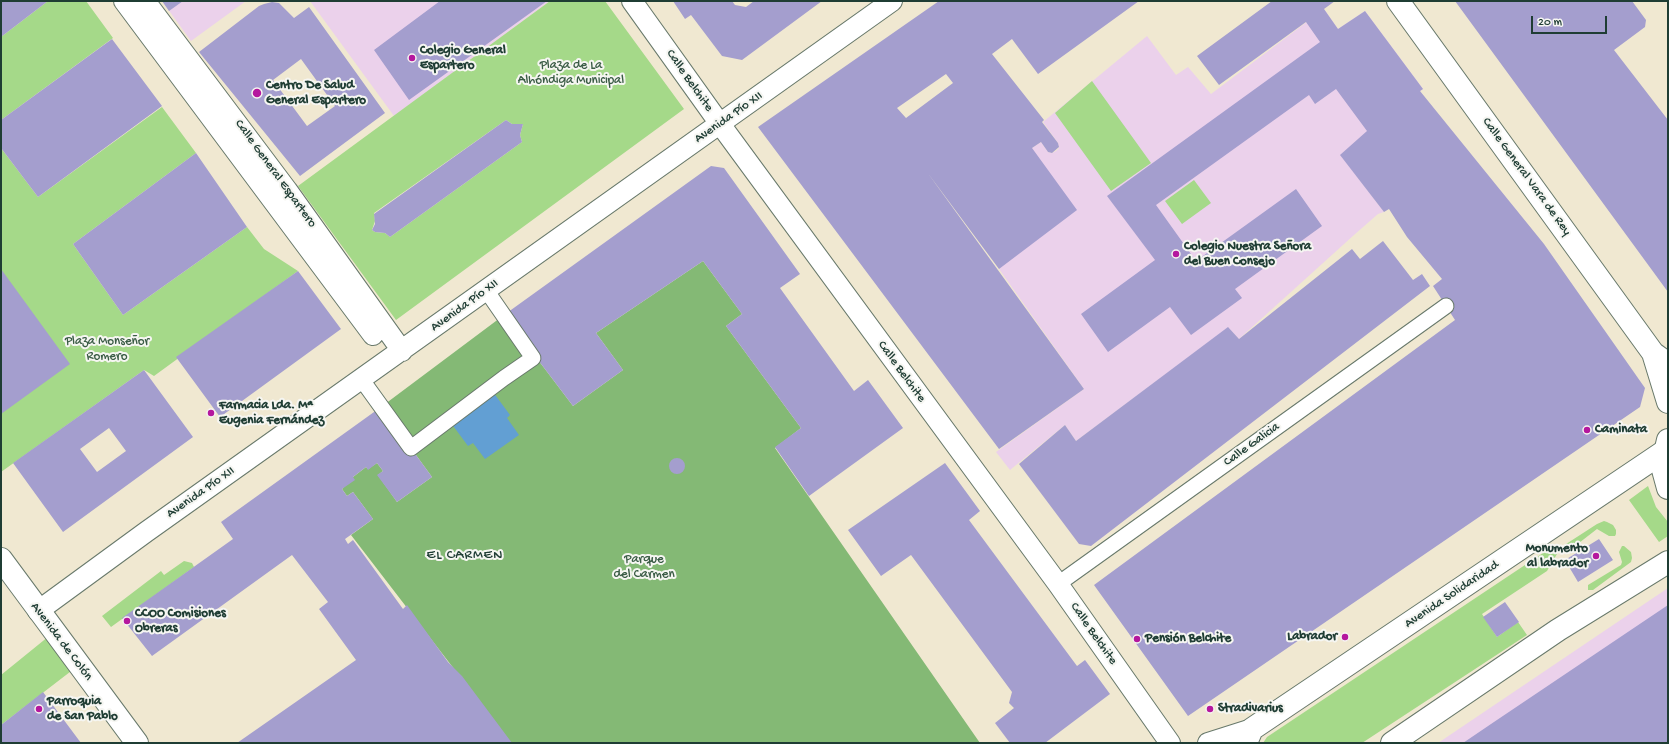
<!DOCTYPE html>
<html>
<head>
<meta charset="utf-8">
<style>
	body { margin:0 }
	#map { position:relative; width:1669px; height:744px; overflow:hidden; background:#f0e8d1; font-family:"Gochi Hand",sans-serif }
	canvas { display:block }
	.frame { position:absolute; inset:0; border:2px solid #1f3d34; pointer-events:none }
	.scale { position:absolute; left:1531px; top:16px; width:76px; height:18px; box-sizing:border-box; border:2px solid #1f3d34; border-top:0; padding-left:5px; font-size:12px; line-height:14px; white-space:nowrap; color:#1f3d34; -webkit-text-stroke:3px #f6f6f2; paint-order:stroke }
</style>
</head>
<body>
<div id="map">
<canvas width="1669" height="744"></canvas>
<div class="frame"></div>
<div class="scale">20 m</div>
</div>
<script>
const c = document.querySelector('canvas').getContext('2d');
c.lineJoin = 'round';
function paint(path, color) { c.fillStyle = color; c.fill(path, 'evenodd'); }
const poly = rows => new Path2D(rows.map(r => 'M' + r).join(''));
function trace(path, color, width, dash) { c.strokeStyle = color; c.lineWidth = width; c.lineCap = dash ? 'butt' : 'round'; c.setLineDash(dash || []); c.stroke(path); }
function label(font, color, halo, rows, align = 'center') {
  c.font = font + ' "Gochi Hand",sans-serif'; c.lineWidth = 4; c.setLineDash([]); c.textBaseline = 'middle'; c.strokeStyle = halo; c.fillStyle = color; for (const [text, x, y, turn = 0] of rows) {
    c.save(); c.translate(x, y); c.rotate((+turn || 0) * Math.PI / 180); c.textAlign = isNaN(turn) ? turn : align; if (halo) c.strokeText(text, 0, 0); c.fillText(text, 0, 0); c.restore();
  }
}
const built = poly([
	[162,1,246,1,191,41],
	[310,1,550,1,394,116],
	[1324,9,1338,29,1365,11,1423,89,1341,155,1384,212,1378,214,1354,235,1239,339,1228,328,1076,441,1065,425,1010,470,996,452,1084,389,999,269,1032,148,1041,142,1048,152,1052,153,1056,151,1059,148,1058,143,1043,122,1147,36,1176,75,1188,67,1211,94],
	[1668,588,1668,743,1438,743]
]);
const green = poly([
	[48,1,86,1,113,38,1,120,1,37],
	[550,1,605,1,684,109,396,320,298,186],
	[506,120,512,124,523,124,520,135,522,142,390,237,385,233,375,232,372,230,375,221,374,213],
	[1092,81,1151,163,1111,191,1055,113],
	[162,107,196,153,73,244,123,315,247,227,264,249,298,271,154,376,144,370,1,472,1,148,38,197],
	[1194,180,1211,203,1182,224,1165,201],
	[1648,486,1656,507,1668,522,1668,536,1659,542,1629,500],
	[1604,521,1607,522,1613,525,1616,530,1616,534,1615,536,1609,536,1597,529,1566,553,1562,552,1561,551,1563,546,1597,524],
	[1622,546,1624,546,1631,552,1632,558,1631,562,1593,590,1588,590,1588,585,1621,565,1622,562,1619,552],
	[1552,547,1557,554,1547,571,1482,614,1497,637,1518,622,1527,635,1362,743,1263,743,1267,737],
	[184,561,192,563,194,567,111,627,102,616,161,571,164,575],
	[54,632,79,665,1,725,1,675]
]);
const forest = poly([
	[703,261,742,314,726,326,801,428,775,448,980,743,511,743,351,535,373,519,353,492,347,496,342,489,353,477,366,467,368,469,377,463,383,471,378,475,397,502,432,477,381,407,504,315,573,406,623,370,596,333]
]);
const water = poly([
	[493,392,510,415,507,418,519,435,485,459,473,443,468,446,451,423]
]);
const building = poly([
	[1,1,48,1,1,37],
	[162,1,183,1,169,11],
	[440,1,547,1,409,100,374,50],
	[673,1,732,1,735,5,746,7,754,1,822,1,742,60,722,56,691,15,685,19],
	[939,1,1139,1,1038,74,1012,39,992,54,1044,120,1042,122,1058,143,1059,147,1052,153,1048,152,1041,142,1032,148,1077,210,999,269,927,172,1084,389,999,449,758,127],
	[946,74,953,83,906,118,897,108],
	[1272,1,1335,1,1324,9,1338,29,1365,11,1423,89,1420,91,1544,244,1645,388,1640,407,1188,716,1094,585,1455,320,1433,286,1442,279,1407,237,1389,209,1384,212,1340,155,1367,131,1336,89,1315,104,1309,95,1156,205,1196,261,1296,189,1322,226,1235,289,1242,298,1191,335,1170,307,1108,352,1081,314,1155,260,1107,196,1320,42,1306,22,1219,85,1197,56],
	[1455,1,1632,1,1646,20,1645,27,1614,50,1668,120,1668,292],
	[272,2,279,3,294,18,309,7,385,113,300,176,199,52,259,6,264,4],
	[301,59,335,106,307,126,273,80],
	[112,39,162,106,38,197,1,148,1,120],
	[506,120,512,124,523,124,520,135,522,142,390,237,385,233,375,232,372,230,375,224,374,214],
	[196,153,247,227,123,315,73,244],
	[711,166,724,168,800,274,780,288,854,391,868,380,903,428,809,496,775,447,801,428,726,326,742,314,703,261,596,333,623,370,573,406,504,315],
	[1383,241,1413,280,1422,274,1430,286,1091,546,1079,544,1019,464,1065,425,1076,441,1228,327,1239,339,1352,249,1360,259],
	[1,269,70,364,1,414],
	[298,271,341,329,220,417,176,357],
	[144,370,193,437,63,532,13,463],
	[109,428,126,451,97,472,80,449],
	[381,407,432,477,397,502,377,475,383,471,377,463,368,470,366,467,353,477,355,480,342,489,347,496,353,492,373,519,345,539,348,544,353,540,403,609,407,605,448,662,462,676,512,743,237,743,356,660,319,609,328,602,292,555,152,656,122,618,233,539,221,522],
	'669 466a8 8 0 1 1 16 0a8 8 0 1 1-16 0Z',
	[945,463,980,511,969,520,1077,666,1085,660,1110,694,1045,743,1010,743,995,723,1014,708,1009,703,1012,692,911,555,881,576,848,530],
	[1599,539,1613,560,1578,582,1565,560],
	[1505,602,1519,622,1497,637,1483,617],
	[1668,605,1668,743,1463,743,1491,724],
	[43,692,81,743,1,743,1,725]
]);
const pedestrian = poly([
	[486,290,533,358,504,378,411,448,362,380,486,290],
	[1058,584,1446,306]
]);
const minor = poly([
	[124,1,373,335],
	[145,1,287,190,402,351],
	[632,1,720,124,1058,584,1170,743],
	[38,611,146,532,892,1],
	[1208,743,1252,729]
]);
const secondary = poly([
	[1398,1,1653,353,1668,364],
	[1653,353,1668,402],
	[1,559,137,743],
	[1246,743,1252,729,1665,451],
	[1392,743,1558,630,1668,562]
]);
const primary = poly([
	[1668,440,1662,466,1668,488]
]);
const markers = [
	[412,58,4,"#b5179e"],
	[257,93,5,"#b5179e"],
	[1176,254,4,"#b5179e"],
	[211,413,4,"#b5179e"],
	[1587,430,4,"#b5179e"],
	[1596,556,4,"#b5179e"],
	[127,621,4,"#b5179e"],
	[1345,637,4,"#b5179e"],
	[1137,639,4,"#b5179e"],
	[39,709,4,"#b5179e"],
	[1210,709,4,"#b5179e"]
];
const poiNames = [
	["Colegio General",420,51],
	["Espartero",420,66],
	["Centro De Salud",266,86],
	["General Espartero",266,101],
	["Colegio Nuestra Señora",1184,247],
	["del Buen Consejo",1184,262],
	["Farmacia Lda. Mª",219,406],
	["Eugenia Fernández",219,421],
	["Caminata",1595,430],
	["Monumento",1588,549,"right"],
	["al labrador",1588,564,"right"],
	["CCOO Comisiones",135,614],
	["Obreras",135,629],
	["Labrador",1337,637,"right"],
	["Pensión Belchite",1145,639],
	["Parroquia",47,702],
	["de San Pablo",47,717],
	["Stradivarius",1218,709]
];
const parkNames = [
	["Plaza de La",571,66],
	["Alhóndiga Municipal",571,81],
	["Plaza Monseñor",107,342],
	["Romero",107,357],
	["Parque",644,560],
	["del Carmen",644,575]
];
const streetNames = [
	["Calle Belchite",689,81,55],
	["Avenida Pío XII",729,118,-35],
	["Calle General Espartero",275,174,54],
	["Calle General Vara de Rey",1526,177,54],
	["Avenida Pío XII",465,306,-36],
	["Calle Belchite",901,372,54],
	["Calle Galicia",1252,445,-36],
	["Avenida Pío XII",201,493,-35],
	["Avenida Solidaridad",1452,595,-34],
	["Calle Belchite",1093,634,55],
	["Avenida de Colón",61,642,53]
];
const neighbourhoodNames = [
	["EL CARMEN",465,556]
];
paint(built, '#ebd1eb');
paint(green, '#a5d989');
paint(forest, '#84b975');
paint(water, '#629fd3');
paint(building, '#a49ece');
trace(pedestrian, '#68796b', 17);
trace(minor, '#68796b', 22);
trace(secondary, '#68796b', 24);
trace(primary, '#68796b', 24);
trace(pedestrian, '#fff', 15);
trace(minor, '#fff', 20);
trace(secondary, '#fff', 22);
trace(primary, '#fff', 22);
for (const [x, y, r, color] of markers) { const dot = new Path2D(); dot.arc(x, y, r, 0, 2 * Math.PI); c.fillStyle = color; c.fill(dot); trace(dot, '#f6f6f2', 1.5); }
label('bold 13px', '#1f3d34', '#f6f6f2', poiNames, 'left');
label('13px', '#3a5c45', '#f6f6f2', parkNames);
label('13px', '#1f3d34', '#f6f6f2', streetNames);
c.letterSpacing = '1px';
label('14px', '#1f3d34', '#f6f6f2', neighbourhoodNames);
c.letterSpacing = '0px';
</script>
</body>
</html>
